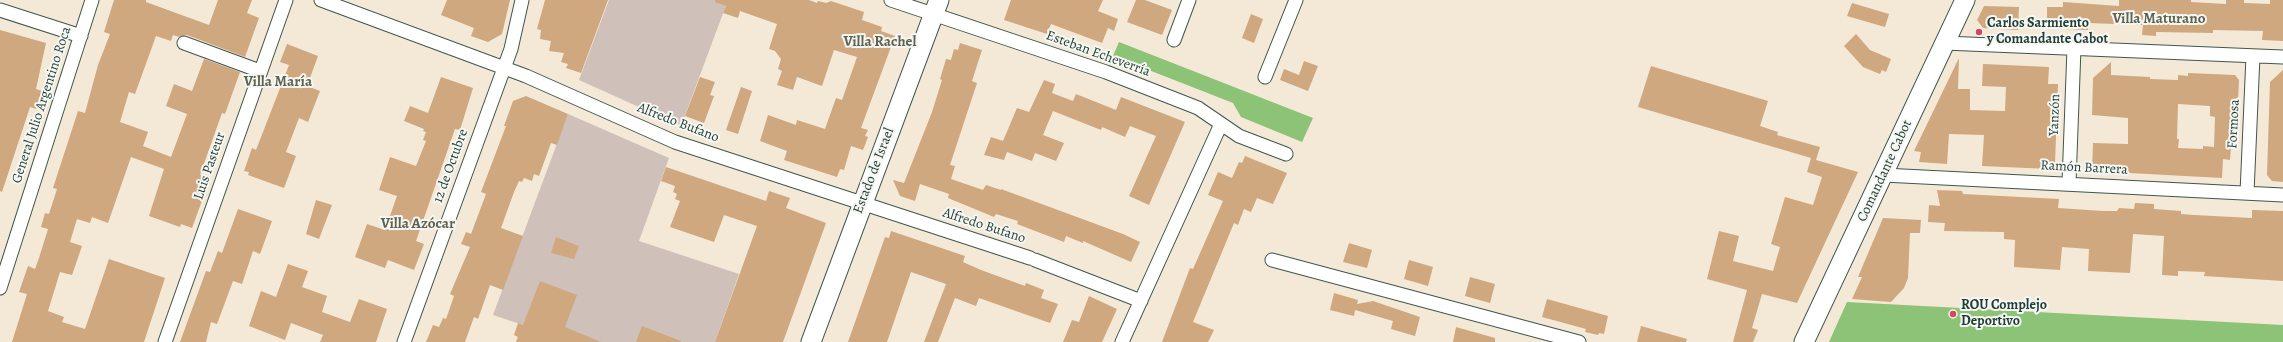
<!DOCTYPE html>
<html>
<head>
<meta charset="utf-8">
<style>
	body { margin:0 }
	canvas { display:block; background:#f4e8d6 }
</style>
</head>
<body>
<canvas width="2283" height="342"></canvas>
<script>
const c = document.querySelector('canvas').getContext('2d');
c.lineJoin = 'round';
function paint(path, color) { c.fillStyle = color; c.fill(path, 'evenodd'); }
const poly = rows => new Path2D(rows.map(r => 'M' + r).join(''));
function trace(path, color, width, dash) { c.strokeStyle = color; c.lineWidth = width; c.lineCap = dash ? 'butt' : 'round'; c.setLineDash(dash || []); c.stroke(path); }
function label(font, color, halo, rows, align = 'center') {
  c.font = font + ' Alegreya,serif'; c.lineWidth = 4; c.setLineDash([]); c.textBaseline = 'middle'; c.strokeStyle = halo; c.fillStyle = color; for (const [text, x, y, turn = 0] of rows) {
    c.save(); c.translate(x, y); c.rotate((+turn || 0) * Math.PI / 180); c.textAlign = isNaN(turn) ? turn : align; if (halo) c.strokeText(text, 0, 0); c.fillText(text, 0, 0); c.restore();
  }
}
const industrial = poly([
	[609,0,728,0,681,126,579,80],
	[568,114,669,158,639,241,739,274,715,342,516,342,523,325,493,315]
]);
const green = poly([
	[1119,42,1211,78,1313,118,1302,142,1241,117,1233,103,1113,56],
	[1847,302,2283,325,2283,342,1829,342]
]);
const building = poly([
	[114,0,146,0,146,2,209,25,218,0,252,0,247,13,259,18,245,57,187,35,179,37,173,35,171,41,156,36,135,94,129,92,120,122,148,132,143,146,171,157,187,114,166,106,174,84,192,91,204,59,240,72,225,114,222,113,200,175,210,179,192,228,181,224,180,227,149,216,164,169,131,157,108,223,92,217,90,223,77,219,70,242,82,246,72,275,60,272,48,311,64,317,62,322,85,329,109,259,165,278,144,342,12,342,27,294,19,292,28,266,35,269,39,258,48,229,41,227,45,213,49,214,57,189,53,188,78,111,85,113,98,65,110,34,104,32],
	[447,0,510,0,502,34,488,42,471,36,474,28,441,15],
	[545,0,608,0,581,73,566,68,568,64,561,62,564,53,549,51,551,41,540,39,541,30,537,29],
	[715,0,809,0,817,3,818,1,826,3,831,1,864,12,862,20,882,27,881,31,895,36,861,128,868,130,865,136,868,137,863,150,851,146,844,170,840,169,837,177,784,160,787,151,760,141,768,115,796,125,797,120,825,129,836,98,842,100,857,57,834,50,822,86,797,77,793,90,777,85,782,71,778,69,781,59,775,51,769,49,777,24,740,11,738,18,723,13,726,6,715,2],
	[1011,0,1103,0,1098,11,1118,19,1114,31,1108,28,1102,43,1051,24,1047,34,1004,20],
	[1136,0,1145,0,1172,10,1162,35,1127,22],
	[2119,0,2191,0,2191,2,2226,4,2226,0,2244,0,2244,3,2270,4,2270,0,2283,0,2283,41,2262,40,2263,31,2213,30,2213,33,2156,32,2156,36,2142,35,2143,25,2088,23,2088,30,2066,29,2066,27,2049,26,2049,24,2047,24,2047,7,2063,7,2063,2,2119,6],
	[1852,3,1889,14,1885,27,1847,16],
	[1984,6,2019,7,2018,30,1983,28,1977,20],
	[1251,14,1263,19,1254,43,1242,38],
	[0,30,46,43,36,89,42,91,36,109,30,107,2,192,0,191],
	[1856,34,1870,50,1891,59,1886,72,1882,70,1880,74,1863,67,1844,46],
	[960,43,982,50,972,81,977,83,950,165,955,166,951,179,983,190,986,185,1001,190,1001,189,1123,234,1140,242,1131,262,1083,241,1083,243,1066,236,1064,242,1017,224,1018,221,996,214,994,217,948,198,949,194,920,184,915,201,900,196,893,180,904,183,932,112,942,80,940,79,946,59,951,60,954,49,958,50],
	[287,44,318,56,307,86,320,91,308,122,299,118,286,152,296,156,284,188,248,175,249,172,244,171,252,148,256,150,289,65,280,62],
	[1959,58,1958,89,1970,89,1970,110,2005,111,2006,87,1982,86,1983,64,2049,67,2048,84,2058,84,2055,163,2049,169,1982,166,1984,135,1949,134,1947,164,1919,162,1921,152,1914,151],
	[1304,61,1318,66,1308,91,1280,80,1284,69,1299,75],
	[2111,62,2111,75,2150,77,2150,79,2178,80,2178,75,2188,76,2188,73,2235,75,2239,80,2236,146,2231,146,2230,160,2223,159,2222,178,2092,171,2093,143,2128,144,2128,118,2092,115,2093,78],
	[2178,104,2210,106,2210,116,2215,117,2214,147,2203,146,2203,149,2178,148,2179,139,2177,139],
	[1651,66,1768,101,1760,126,1778,132,1777,135,1820,147,1816,160,1858,172,1797,303,1762,294,1752,328,1758,330,1753,342,1733,342,1747,290,1707,279,1719,231,1739,236,1733,261,1773,271,1780,247,1771,244,1785,197,1813,205,1822,177,1807,172,1811,158,1638,107],
	[2283,70,2283,182,2272,181,2267,175,2270,82],
	[441,77,473,88,460,130,455,129,416,241,424,244,414,270,388,260,385,268,355,257,367,224,385,230,397,196,379,190,390,157,416,166,426,141,423,140,426,132,423,131,424,129,404,121,410,106,428,113],
	[700,77,715,82,710,95,714,96,704,123,685,116],
	[1044,80,1055,84,1052,93,1073,101,1076,94,1116,110,1121,97,1185,122,1149,205,1129,196,1156,136,1130,126,1125,137,1102,127,1101,130,1053,111,1043,135,1064,143,1056,161,1035,153,1032,161,1007,152,1004,160,984,155,991,137,1003,141,1017,108,1029,112],
	[741,87,752,91,738,134,726,130],
	[526,96,568,114,557,145,551,143,539,176,534,174,532,181,524,178,522,182,519,181,514,192,501,228,523,236,503,290,490,285,478,319,474,317,465,342,426,342,433,325,439,327,443,318,446,319,454,296,450,294,470,247,461,244,466,232,471,234,486,194,481,192,506,126,504,126,513,101],
	[1245,156,1287,173,1273,204,1257,198,1251,212,1244,209,1238,225,1234,223,1193,322,1214,330,1208,342,1162,342,1190,268,1193,269,1223,201,1208,195,1218,172,1232,178,1239,162,1242,163],
	[666,167,766,201,769,191,790,198,786,208,826,223,783,342,715,342,757,226,724,215,714,242,670,227,680,201,675,199,677,194,673,192,675,186,661,181],
	[1937,190,1962,191,1963,194,2059,199,2058,208,2103,211,2117,211,2119,208,2134,209,2135,203,2154,204,2154,209,2181,211,2181,214,2194,215,2252,218,2252,210,2283,211,2283,281,2204,276,2205,272,2178,271,2178,276,2162,275,2164,236,2133,234,2130,273,2088,271,2089,249,2062,247,2060,270,2014,267,2015,240,2004,239,2004,232,1944,231,1945,223,1928,222,1929,205,1940,206],
	[316,200,332,205,319,239,306,234],
	[238,209,272,221,260,254,253,251,242,284,233,281,217,324,211,322,206,342,180,342,206,271,210,272,218,251,222,253],
	[1883,218,1921,220,1920,233,1910,233,1908,278,1904,288,1891,302,1852,299,1862,277,1858,277],
	[891,231,965,256,963,262,981,270,1025,286,1026,283,1044,290,1041,298,1058,304,1050,323,979,298,976,306,955,298,938,342,924,342,946,284,911,272,887,342,848,342,885,237,889,238],
	[556,237,579,246,574,259,551,253],
	[1349,243,1372,250,1367,268,1343,262],
	[1409,260,1433,267,1428,286,1404,279],
	[288,264,308,271,302,287,327,296,322,312,350,322,359,299,387,309,376,342,320,342,323,335,291,323,285,340,249,326,261,291,276,297],
	[1470,277,1495,284,1490,303,1465,296],
	[540,281,577,295,565,327,601,342,516,342,518,337,514,335,518,323,523,325],
	[1334,293,1358,300,1357,304,1373,301,1420,317,1415,336,1391,329,1393,321,1355,310,1354,316,1330,310],
	[1089,296,1117,309,1102,342,1063,342,1072,320,1079,322],
	[1547,299,1608,316,1604,334,1599,333,1598,335,1585,332,1586,329,1542,317],
	[642,326,681,341,681,342,636,342],
	[1641,326,1687,339,1686,342,1637,342],
	[1456,327,1495,338,1495,342,1453,342]
]);
const street = poly([
	[321,0,526,76,675,142,1030,258],
	[891,0,1106,72,1198,108,1239,136,1286,154],
	[0,10,81,36],
	[1174,40,1189,0],
	[184,43,260,71],
	[1944,43,2283,57],
	[1265,77,1296,0],
	[1883,175,2283,195],
	[2069,183,2074,48],
	[2247,193,2253,56],
	[1035,260,1141,301],
	[1272,260,1579,342],
	[0,288,92,0],
	[165,342,286,0],
	[404,342,511,49,522,0],
	[1122,342,1221,124]
]);
const secondary = poly([
	[811,342,939,0],
	[1804,342,1965,0]
]);
const markers = [
	[1979,32,4,"#d1495b"],
	[1953,314,4,"#d1495b"]
];
const poiNames = [
	["Carlos Sarmiento",1987,24],
	["y Comandante Cabot",1987,40],
	["ROU Complejo",1961,306],
	["Deportivo",1961,322]
];
const streetNames = [
	["Esteban Echeverría",1098,54,20],
	["General Julio Argentino Roca",42,105,-72],
	["Yanzón",2055,115,-88],
	["Alfredo Bufano",678,123,21],
	["Formosa",2234,124,-87],
	["Luis Pasteur",210,166,-71],
	["12 de Octubre",451,166,-70],
	["Ramón Barrera",2084,168,3],
	["Estado de Israel",874,171,-69],
	["Comandante Cabot",1885,171,-65],
	["Alfredo Bufano",984,226,18]
];
const neighbourhoodNames = [
	["Villa Maturano",2159,19],
	["Villa Rachel",880,42],
	["Villa María",278,82],
	["Villa Azócar",418,224]
];
paint(industrial, '#cfc0ba');
paint(green, '#8cc377');
paint(building, '#cfa87f');
trace(street, '#3f574c', 15);
trace(secondary, '#3f574c', 21);
trace(street, '#fff', 13);
trace(secondary, '#fff', 19);
for (const [x, y, r, color] of markers) { const dot = new Path2D(); dot.arc(x, y, r, 0, 2 * Math.PI); c.fillStyle = color; c.fill(dot); trace(dot, '#f6f6f2', 1.5); }
label('bold 14px', '#1f3d34', '#f6f6f2', poiNames, 'left');
label('14px', '#1f3d34', '#f6f6f2', streetNames);
label('bold 15px', '#5d624e', '#f6f6f2', neighbourhoodNames);
</script>
</body>
</html>
